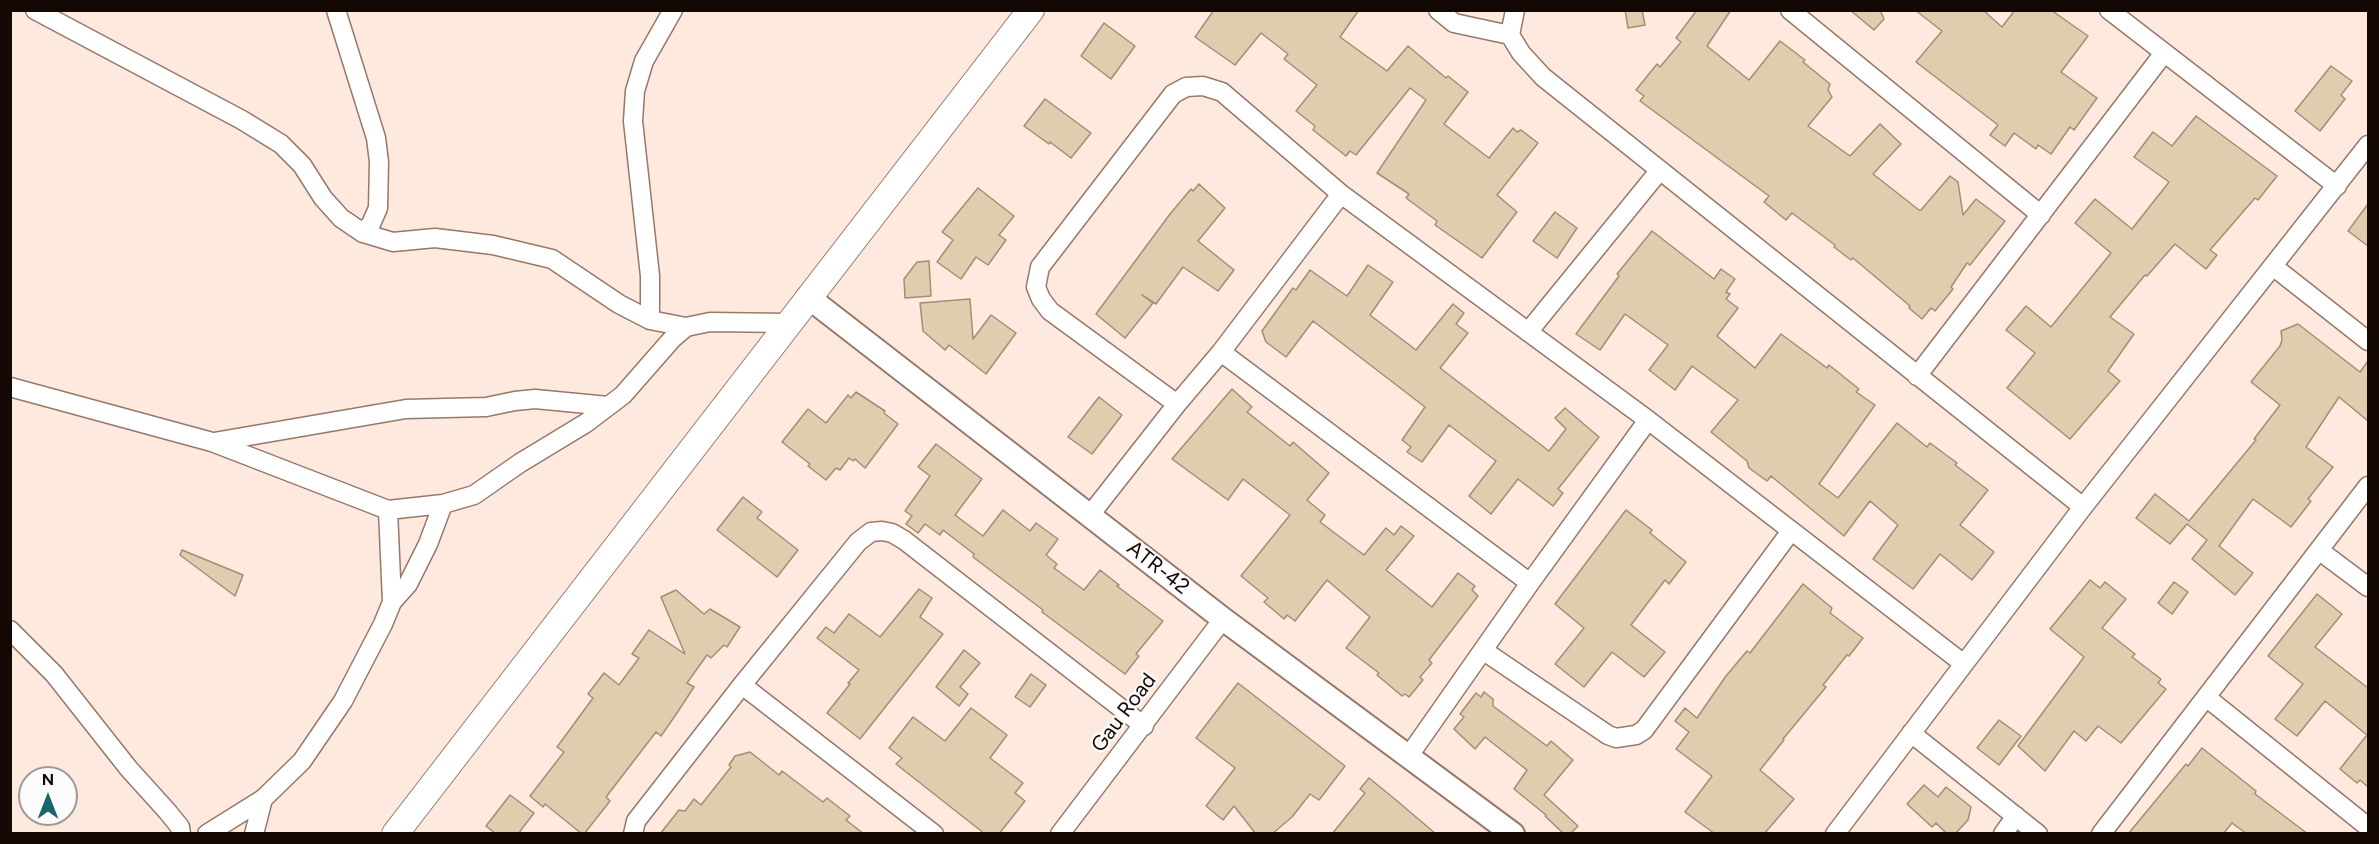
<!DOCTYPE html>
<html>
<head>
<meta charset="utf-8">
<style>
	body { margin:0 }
	#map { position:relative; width:2379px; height:844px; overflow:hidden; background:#fee9de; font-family:Figtree,sans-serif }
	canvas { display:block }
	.frame { position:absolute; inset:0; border:12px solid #130804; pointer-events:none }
	.north { position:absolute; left:18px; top:766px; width:60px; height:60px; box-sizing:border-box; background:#fbfbfb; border:2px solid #9e9a98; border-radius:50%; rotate:0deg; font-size:16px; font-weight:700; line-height:24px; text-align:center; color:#130804 }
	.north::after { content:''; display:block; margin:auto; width:21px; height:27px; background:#19646f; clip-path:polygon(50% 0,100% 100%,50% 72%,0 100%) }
</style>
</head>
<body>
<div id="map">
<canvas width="2379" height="844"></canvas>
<div class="frame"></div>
<div class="north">N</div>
</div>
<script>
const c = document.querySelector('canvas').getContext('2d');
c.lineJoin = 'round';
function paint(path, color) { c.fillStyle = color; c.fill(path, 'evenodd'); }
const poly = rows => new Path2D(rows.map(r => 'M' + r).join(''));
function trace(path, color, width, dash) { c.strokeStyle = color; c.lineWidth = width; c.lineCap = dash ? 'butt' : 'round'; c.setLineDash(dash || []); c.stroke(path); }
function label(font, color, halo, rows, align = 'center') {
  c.font = font + ' Figtree,sans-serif'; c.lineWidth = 4.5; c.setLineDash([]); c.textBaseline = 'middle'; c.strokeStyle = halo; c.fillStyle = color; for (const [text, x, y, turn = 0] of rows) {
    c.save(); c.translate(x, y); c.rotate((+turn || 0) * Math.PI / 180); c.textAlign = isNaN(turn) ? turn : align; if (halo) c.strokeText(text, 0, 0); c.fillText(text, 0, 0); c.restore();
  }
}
const building = poly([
	[1214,10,1359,10,1340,37,1387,71,1408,46,1446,78,1448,76,1468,92,1444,124,1489,158,1513,128,1517,132,1521,130,1538,143,1497,195,1517,212,1482,258,1435,225,1437,221,1406,198,1409,194,1377,173,1426,100,1410,88,1356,155,1350,151,1346,156,1313,130,1315,126,1296,111,1317,85,1284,59,1288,54,1261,33,1235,65,1195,37,1214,10],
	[1625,10,1642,10,1645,25,1628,28,1625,10],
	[1697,10,1731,10,1707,46,1749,80,1780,41,1805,60,1803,62,1830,84,1828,90,1832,97,1808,126,1850,156,1880,124,1901,144,1873,174,1919,210,1921,210,1950,176,1958,182,1963,215,1976,199,2005,221,1970,265,1967,263,1951,287,1953,289,1935,311,1931,308,1922,319,1909,308,1910,306,1853,258,1851,260,1834,247,1835,245,1792,213,1786,220,1764,202,1769,196,1640,101,1644,96,1636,90,1657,64,1660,67,1681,42,1676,38,1697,10],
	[1850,10,1880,10,1884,19,1874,30,1850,10],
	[1915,10,1983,10,2002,27,2015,10,2051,10,2088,36,2061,72,2097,98,2074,130,2070,127,2051,154,2038,145,2036,149,2014,133,2005,146,1990,135,1998,125,1916,62,1942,31,1915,10],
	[1104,23,1135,46,1111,79,1081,56,1104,23],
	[2331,66,2352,81,2341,95,2345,99,2320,131,2295,111,2331,66],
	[1045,99,1091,133,1071,158,1050,142,1049,144,1024,126,1045,99],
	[2196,116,2277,176,2258,200,2255,198,2210,250,2217,255,2206,269,2175,244,2147,276,2145,275,2110,317,2134,334,2108,371,2120,381,2070,439,2007,388,2035,353,2006,330,2026,306,2051,327,2111,253,2075,223,2095,199,2132,229,2169,182,2134,157,2153,132,2172,146,2196,116],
	[1199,184,1225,208,1198,241,1234,270,1218,291,1183,267,1156,304,1142,295,1153,303,1125,338,1096,314,1170,214,1191,189,1193,191,1199,184],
	[978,188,1014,216,999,235,1006,240,988,265,976,257,961,279,937,262,953,240,942,232,978,188],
	[2368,204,2368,246,2348,231,2368,204],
	[1555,212,1577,228,1557,258,1533,241,1555,212],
	[1652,231,1714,279,1721,269,1735,279,1726,292,1730,294,1726,299,1738,308,1717,336,1755,368,1781,334,1827,368,1829,365,1859,389,1856,392,1875,405,1819,484,1838,498,1897,423,1927,447,1930,443,1957,463,1955,465,1988,490,1960,525,1994,552,1972,580,1940,554,1913,589,1873,559,1898,525,1870,501,1844,536,1771,476,1767,481,1749,468,1747,461,1711,432,1738,400,1692,366,1675,390,1649,370,1668,345,1625,314,1600,350,1576,334,1619,276,1617,274,1652,231],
	[929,261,931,296,905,298,904,279,917,262,929,261],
	[1368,265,1393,282,1370,315,1416,350,1453,304,1464,313,1456,324,1468,333,1440,368,1549,451,1566,429,1555,418,1565,408,1599,437,1558,489,1563,493,1553,506,1518,479,1491,514,1469,496,1496,461,1449,425,1422,462,1407,452,1411,447,1402,440,1425,407,1313,321,1286,357,1266,342,1262,331,1293,288,1296,290,1310,270,1347,296,1368,265],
	[970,299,973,339,991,315,1016,333,986,374,949,345,945,350,923,331,920,303,970,299],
	[2298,324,2360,372,2368,361,2368,421,2339,397,2306,447,2333,467,2308,499,2311,501,2291,527,2253,499,2219,546,2253,573,2235,595,2192,559,2207,540,2187,524,2170,544,2136,518,2155,494,2189,521,2256,440,2254,439,2280,405,2251,382,2280,346,2282,340,2281,331,2298,324],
	[1232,389,1252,407,1247,412,1290,446,1293,442,1329,473,1307,500,1325,515,1320,522,1364,555,1386,528,1394,535,1401,526,1414,536,1386,570,1432,607,1458,573,1475,586,1472,590,1478,596,1429,660,1432,663,1420,677,1423,680,1409,697,1405,694,1402,696,1377,675,1379,673,1346,648,1370,617,1327,580,1295,621,1287,615,1284,619,1264,602,1268,598,1241,576,1290,515,1243,479,1228,500,1172,459,1232,389],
	[856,392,885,411,884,413,898,424,865,468,855,459,853,461,849,458,840,470,836,468,826,480,808,466,810,464,782,442,808,409,826,423,848,395,851,398,856,392],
	[1099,397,1122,415,1092,454,1068,437,1099,397],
	[936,444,982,479,955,515,983,536,1003,510,1030,531,1036,523,1058,539,1046,555,1057,564,1054,568,1084,590,1100,570,1119,585,1117,586,1163,621,1136,654,1139,656,1125,674,1042,612,1043,610,973,557,974,554,943,530,940,535,925,524,918,533,906,524,912,516,905,511,930,476,918,467,936,444],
	[743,497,762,512,757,518,798,550,777,577,717,530,743,497],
	[1626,510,1652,530,1650,533,1686,562,1669,584,1665,580,1631,625,1665,652,1644,677,1612,652,1584,687,1555,664,1584,628,1555,604,1626,510],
	[182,550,243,575,235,596,180,555,182,550],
	[2090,580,2100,588,2105,582,2126,599,2102,628,2135,654,2132,657,2161,679,2158,683,2166,689,2121,743,2098,726,2086,741,2074,731,2045,771,2018,746,2084,657,2050,629,2090,580],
	[2174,582,2188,592,2172,614,2158,603,2174,582],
	[1803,584,1832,608,1830,613,1863,638,1849,656,1847,655,1823,685,1826,687,1783,739,1784,740,1760,770,1794,799,1764,834,1715,834,1685,812,1712,776,1676,749,1689,732,1675,721,1685,708,1697,718,1726,676,1747,651,1750,653,1803,584],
	[919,589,932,598,920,617,943,634,860,739,827,713,850,684,848,683,859,670,817,638,826,627,834,633,849,614,880,637,919,589],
	[676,590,704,614,710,609,740,627,727,647,724,645,711,658,707,655,687,683,694,687,677,713,661,736,656,732,606,797,610,801,584,834,582,834,545,804,543,807,530,796,564,752,557,747,593,698,588,694,604,673,619,685,639,658,632,654,649,630,685,654,661,597,676,590],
	[2317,594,2342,614,2315,647,2368,688,2368,787,2360,780,2357,783,2340,769,2367,735,2325,701,2297,736,2275,719,2303,684,2268,656,2317,594],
	[964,650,980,663,960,687,968,694,959,706,936,687,964,650],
	[1031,674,1046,685,1030,707,1015,697,1031,674],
	[1238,683,1345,766,1319,800,1310,794,1292,817,1272,834,1256,834,1234,806,1223,820,1206,806,1235,768,1196,738,1238,683],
	[1484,692,1493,699,1493,706,1547,746,1551,741,1573,760,1544,795,1578,826,1570,834,1564,834,1545,816,1546,815,1514,789,1527,770,1485,737,1475,749,1454,729,1464,717,1460,714,1476,693,1481,697,1484,692],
	[971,708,1007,735,990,758,1023,783,1015,793,1025,801,999,834,985,834,957,812,896,764,902,758,889,748,913,717,945,741,971,708],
	[1999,720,2021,736,1999,765,1977,748,1999,720],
	[2202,748,2256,791,2255,794,2308,834,2247,834,2232,823,2223,834,2128,834,2186,764,2188,766,2202,748],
	[750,752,779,775,782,771,823,802,827,798,850,816,846,820,864,834,660,834,679,810,685,811,694,799,701,805,731,767,729,765,735,756,750,752],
	[1369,778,1396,800,1436,834,1332,834,1365,793,1360,789,1369,778],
	[1924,785,1938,797,1946,787,1971,807,1968,820,1955,834,1947,834,1936,823,1932,827,1907,804,1924,785],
	[510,795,534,813,518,834,496,834,486,826,510,795]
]);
const minor = poly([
	[35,10,242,120,281,144,302,165,323,198,341,218,363,233,393,242,435,238,493,245,552,259,619,304,650,320,686,327],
	[336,10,376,138,379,162,378,208,371,224,363,233],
	[1438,10,1454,23,1510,35],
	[1515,10,1510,35,1521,53,1543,77,2083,507],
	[1790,10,2041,215],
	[2109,10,2337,186],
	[2274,267,2368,341],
	[650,320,650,276,633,121,635,91,644,61,673,10],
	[1528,332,1660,170],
	[1221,352,1530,583],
	[1917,376,2164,53],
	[10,387,212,442,388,510,443,504,474,495,520,463,586,423,623,395,672,339,686,327,710,322,788,323],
	[1177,404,1050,311,1041,299,1036,287,1040,267,1173,94,1186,87,1203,86,1222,92,1341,194,1648,420,1964,664],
	[214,442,406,409,486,407,515,401,535,399,608,406],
	[388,510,392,602],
	[1090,515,1177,404,1221,352,1341,194],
	[2320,551,2368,587],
	[10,630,54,674,129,769,167,811,180,827,181,834],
	[1484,651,1608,735,1616,738,1636,735,1644,730,1791,531],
	[742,685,934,834],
	[2206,697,2368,827],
	[1911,733,2038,834],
	[1408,757,1530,583,1648,420],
	[207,834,263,799,302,761,343,701,383,624,392,602,408,584,428,544,443,504],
	[254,834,263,799],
	[633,834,636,821,742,685,858,542,871,532,882,531,892,533,904,540,1144,726],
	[1060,834,1223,619],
	[1835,834,2083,507,2368,145],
	[2003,834,2016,816],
	[2101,834,2368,486]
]);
const tertiary = poly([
	[808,297,1223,619,1513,834]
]);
const secondary = poly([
	[395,834,1031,10]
]);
const streetNames = [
	["ATR-42",1158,568,38],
	["Gau Road",1124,713,-53]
];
paint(building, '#e0cdaf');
trace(building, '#a08f73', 1.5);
trace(minor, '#977869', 21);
trace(tertiary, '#977869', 26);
trace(secondary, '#977869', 28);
trace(minor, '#fff', 18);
trace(tertiary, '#fff', 22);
trace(secondary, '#fff', 26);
label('21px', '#130804', '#fbfbfb', streetNames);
</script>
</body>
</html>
